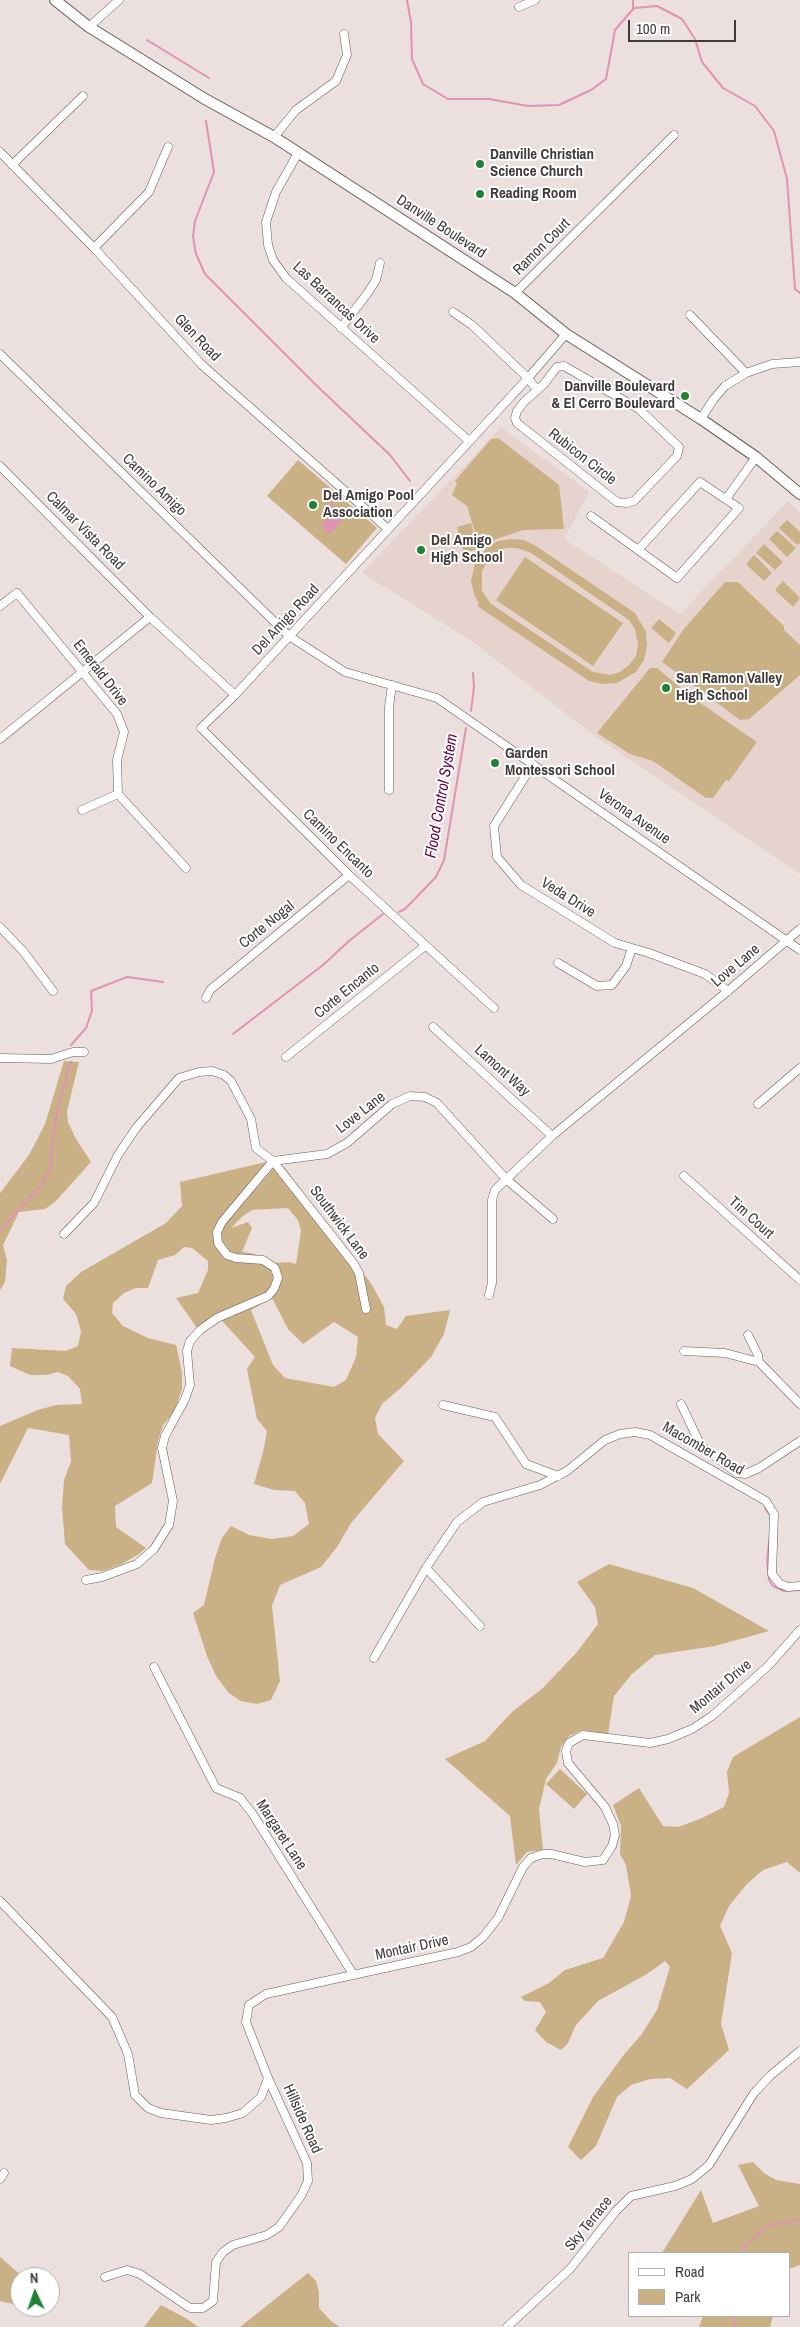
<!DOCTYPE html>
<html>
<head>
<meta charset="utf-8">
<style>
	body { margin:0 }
	#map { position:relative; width:800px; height:2327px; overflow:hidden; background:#ebe0dd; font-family:"Archivo Narrow",sans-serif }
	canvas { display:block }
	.legend { position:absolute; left:628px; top:2252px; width:162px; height:65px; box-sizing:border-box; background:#fff; border:1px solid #b3b1b0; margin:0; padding:6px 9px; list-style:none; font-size:15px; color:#403b3a }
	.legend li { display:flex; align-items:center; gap:10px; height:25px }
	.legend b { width:25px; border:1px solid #b3b1b0 }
	.north { position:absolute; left:10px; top:2267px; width:50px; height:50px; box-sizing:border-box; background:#fff; border:1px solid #b3b1b0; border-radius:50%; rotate:357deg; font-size:14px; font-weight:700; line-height:20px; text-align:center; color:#403b3a }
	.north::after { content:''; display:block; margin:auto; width:18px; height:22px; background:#228234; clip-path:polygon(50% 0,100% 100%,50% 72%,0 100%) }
	.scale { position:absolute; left:628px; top:20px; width:108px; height:22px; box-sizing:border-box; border:2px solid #403b3a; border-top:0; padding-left:6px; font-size:15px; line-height:18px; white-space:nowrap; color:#403b3a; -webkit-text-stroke:4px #fff; paint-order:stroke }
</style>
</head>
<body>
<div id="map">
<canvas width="800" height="2327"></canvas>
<ul class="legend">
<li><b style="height:6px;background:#fff"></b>Road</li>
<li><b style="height:14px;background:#c9b085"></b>Park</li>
</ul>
<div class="north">N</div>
<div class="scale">100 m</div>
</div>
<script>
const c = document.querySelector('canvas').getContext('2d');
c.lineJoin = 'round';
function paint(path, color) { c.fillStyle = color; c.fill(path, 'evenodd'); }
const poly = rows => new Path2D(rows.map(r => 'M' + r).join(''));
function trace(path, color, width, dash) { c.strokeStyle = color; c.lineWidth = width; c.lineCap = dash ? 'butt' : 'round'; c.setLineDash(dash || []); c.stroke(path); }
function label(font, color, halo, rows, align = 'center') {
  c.font = font + ' "Archivo Narrow",sans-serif'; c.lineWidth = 4; c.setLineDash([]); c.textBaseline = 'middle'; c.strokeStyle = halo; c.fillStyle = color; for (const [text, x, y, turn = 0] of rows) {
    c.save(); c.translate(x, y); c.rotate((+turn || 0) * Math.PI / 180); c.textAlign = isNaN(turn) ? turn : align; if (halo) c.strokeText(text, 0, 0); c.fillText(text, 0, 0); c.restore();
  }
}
const built = poly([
	[501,427,589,492,564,539,680,614,788,501,800,513,800,874,596,737,470,640,362,573]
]);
const green = poly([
	[498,438,559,485,564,529,523,530,479,545,467,506,452,495,457,483,455,481,491,439],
	[298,460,377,528,346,564,267,496],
	[787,520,800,532,800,543,797,545,779,528],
	[471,523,478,549,464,553,457,527],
	[777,531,796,548,787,557,769,539],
	[511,539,524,540,536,546,635,613,646,632,647,646,644,660,636,672,617,683,603,684,589,681,477,606,479,604,474,594,471,581,475,563,487,547,498,541],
	[506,548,517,548,531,553,629,620,635,629,638,645,636,656,629,665,620,672,610,675,593,672,491,604,482,591,482,571,489,558],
	[764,544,783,562,775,570,756,553],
	[754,555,772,573,764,581,746,564],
	[525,557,623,623,593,666,496,600],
	[783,581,800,598,793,607,775,590],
	[725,582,738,582,784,626,784,630,800,645,800,675,749,719,740,720,662,662,683,630],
	[659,619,676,633,669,643,651,628],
	[650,668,657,668,693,698,757,742,729,781,726,780,713,798,706,798,653,761,630,754,597,733],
	[64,1061,79,1062,67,1111,68,1122,76,1139,91,1162,55,1202,45,1209,19,1212,3,1245,7,1260,5,1282,0,1290,0,1193,29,1155,45,1124],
	[266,1162,243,1190,254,1191,278,1163,285,1168,372,1285,384,1307,386,1325,397,1329,406,1316,450,1310,444,1334,431,1357,403,1386,382,1404,375,1418,378,1434,404,1461,351,1523,337,1547,321,1567,280,1585,272,1606,280,1681,271,1700,257,1704,241,1701,229,1693,216,1676,207,1656,193,1613,204,1605,215,1558,222,1538,231,1526,249,1535,272,1539,293,1536,309,1524,305,1503,295,1491,274,1490,254,1484,264,1448,267,1431,257,1419,247,1369,255,1357,216,1314,197,1328,176,1298,198,1293,208,1270,208,1261,192,1248,184,1247,175,1255,158,1260,148,1288,136,1288,124,1293,113,1303,112,1313,123,1326,148,1338,176,1345,182,1373,182,1389,174,1412,163,1425,158,1441,152,1483,115,1506,116,1527,146,1548,139,1554,122,1564,103,1571,89,1570,65,1544,62,1507,64,1480,71,1461,69,1435,28,1428,0,1484,0,1426,38,1410,56,1405,82,1404,80,1389,68,1376,58,1372,46,1375,30,1375,10,1366,12,1348,66,1351,78,1346,81,1331,76,1314,63,1299,66,1286,81,1272,166,1223,182,1206,180,1182],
	[288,1208,298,1220,301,1231,296,1264,290,1262,273,1263,255,1254,242,1252,252,1228,248,1222,231,1228,244,1215,252,1210],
	[272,1298,288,1329,303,1344,334,1322,358,1337,356,1357,346,1380,334,1387,285,1378,273,1365,251,1310],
	[609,1564,693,1588,769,1631,715,1646,655,1655,632,1674,614,1696,608,1734,582,1730,569,1736,561,1747,557,1763,546,1779,539,1809,543,1850,527,1852,516,1865,510,1816,445,1759,485,1741,512,1712,543,1688,577,1652,598,1624,595,1607,577,1582],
	[800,1717,800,1873,787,1862,763,1870,747,1884,729,1906,720,1926,732,1953,721,2024,729,2050,687,2089,670,2078,650,2079,631,2085,617,2097,596,2146,581,2160,568,2147,593,2097,623,2056,641,2035,657,2010,670,1967,665,1961,647,1974,598,2001,576,2025,568,2043,561,2050,546,2042,535,2030,546,2012,540,2002,525,2001,521,1997,549,1983,565,1970,603,1958,624,1922,631,1896,626,1865,620,1854,621,1826,613,1805,639,1788,663,1826,678,1827,700,1819,724,1807,729,1793,727,1772,733,1757],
	[560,1769,587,1794,574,1809,546,1784],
	[753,2162,764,2173,776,2180,800,2184,800,2265,789,2269,789,2253,662,2253,701,2190,713,2223,759,2206,738,2165],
	[0,2257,23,2277,20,2277,20,2302,17,2305,0,2301],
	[308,2273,316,2281,319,2292,319,2308,331,2321,340,2327,240,2327],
	[161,2305,189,2320,198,2327,144,2327],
	[703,2316,773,2316,770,2327,699,2327]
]);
const water = poly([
	[329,502,346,515,330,534,321,527,331,514,324,508]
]);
const stream = poly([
	[407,0,411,22,412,59,423,84,448,99,489,99,528,106,559,105,591,90,606,79,615,30,634,8,657,6,682,19,695,39,702,62,723,88,755,106,774,131,787,179,795,289,800,293],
	[633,0,633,8],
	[147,40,209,78],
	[206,121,214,172,195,221,193,237,196,254,205,274,316,385,390,455,410,481],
	[471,711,474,687,473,673],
	[399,912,405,909,436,877,444,860,466,728],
	[233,1034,323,965,349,941,383,914],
	[71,1045,86,1028,92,1011,91,991,127,977,163,982],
	[0,1230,41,1186,50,1168,54,1130,60,1098,71,1062],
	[765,1508,769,1514],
	[770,1535,767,1560,769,1580,773,1586,784,1591,800,1590],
	[742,2253,745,2245,769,2225,800,2220],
	[734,2327,735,2316]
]);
const minor = poly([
	[519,7,535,0],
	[89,27,119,0],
	[274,137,296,110,336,81,347,55,344,34],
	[0,152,94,248,202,365,388,529],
	[298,153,276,192,266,222,268,245,273,260,286,278,469,441],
	[12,165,83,96],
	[94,248,149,192,168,147],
	[515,293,674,135],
	[453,312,472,325,528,378,537,390],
	[690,315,746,373],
	[341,328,367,294,376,280,380,263],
	[0,354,289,636,345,672,437,698,800,950],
	[564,366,639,409,679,447,677,456,634,501,626,503,617,502,517,423,515,418,517,411,524,402,544,384,557,367,564,366],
	[701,419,713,400,725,386,746,373,772,364,800,362],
	[0,466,150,617],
	[726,499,756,457],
	[591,516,677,578,739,508,700,482,638,550],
	[0,606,17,593,117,714,124,732,117,760,118,794,186,868],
	[0,739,150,617,235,695],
	[533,764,494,826,497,857,521,885,615,943,649,953,705,974,728,991],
	[389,790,389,707,392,685],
	[82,810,118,794],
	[0,927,23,951,53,991],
	[558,963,597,986,612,985,626,966,632,948],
	[206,998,210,990,349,875],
	[494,1008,349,875,201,728,235,695,528,378,566,334],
	[433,1027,552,1136],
	[286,1057,425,946],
	[0,1058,51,1059,73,1052,84,1052],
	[758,1104,800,1068],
	[684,1176,800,1280],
	[64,1234,94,1203,118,1155,136,1128,179,1078,199,1072,212,1071,224,1075,231,1081,251,1119,256,1148,273,1161,327,1154,347,1143,392,1104,410,1096,425,1097,437,1103,506,1179,553,1219],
	[489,1295,492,1283,492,1200,495,1190,552,1136,728,991,800,929],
	[748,1335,758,1355,759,1362],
	[684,1351,725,1353,759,1362,800,1404],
	[681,1404,701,1446,737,1473,745,1474,759,1468,800,1441],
	[443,1405,495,1417,526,1464,558,1476],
	[426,1568,480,1626],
	[86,1580,102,1577,137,1564,154,1549,169,1525,173,1501,162,1448,165,1436,185,1399,190,1385,187,1351,190,1341,200,1330,217,1318,268,1296,274,1289,278,1278,275,1268,263,1260,236,1258,227,1255,218,1243,217,1232,222,1222,273,1161,354,1264,359,1273,366,1309],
	[374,1658,426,1568,457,1522,483,1502,540,1485,567,1471,605,1440,620,1434,635,1432,650,1435,766,1501,774,1514,772,1574,780,1584,788,1587,800,1586],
	[154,1667,216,1788,240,1798,252,1813,353,1974],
	[0,1901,112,2017,128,2054,135,2095,148,2108,161,2113,211,2120,226,2118,243,2113,261,2097,268,2078],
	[0,2179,4,2173],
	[105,2277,127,2270,140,2274,190,2308,203,2308,213,2301,216,2262,223,2252,233,2245,267,2235,279,2227,301,2196,308,2181,307,2163,268,2078,246,2022,249,2005,266,1994,458,1952,471,1947,483,1937,498,1918,523,1867,531,1858,543,1854,551,1854,585,1862,603,1860,612,1846,615,1835,613,1824,605,1807,568,1763,566,1751,569,1743,583,1735,650,1743,668,1739,692,1729,712,1716,747,1685,769,1665,800,1630],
	[507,2327,570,2269,616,2211,631,2196,675,2186,692,2179,709,2165,754,2093,771,2075,800,2051]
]);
const major = poly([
	[55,0,89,27,205,99,274,137,515,293,566,334,701,419,756,457,800,494]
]);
const markers = [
	[480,164,5,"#228234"],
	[480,194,5,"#228234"],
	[685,396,5,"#228234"],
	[313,505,5,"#228234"],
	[421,550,5,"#228234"],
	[666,688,5,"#228234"],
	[495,763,5,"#228234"]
];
const poiNames = [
	["Danville Christian",490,155],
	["Science Church",490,172],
	["Reading Room",490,194],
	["Danville Boulevard",675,387,"right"],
	["& El Cerro Boulevard",675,404,"right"],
	["Del Amigo Pool",323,496],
	["Association",323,513],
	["Del Amigo",431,541],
	["High School",431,558],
	["San Ramon Valley",676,679],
	["High School",676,696],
	["Garden",505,754],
	["Montessori School",505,771]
];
const streetNames = [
	["Danville Boulevard",441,227,33],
	["Ramon Court",542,247,-45],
	["Las Barrancas Drive",336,303,43],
	["Glen Road",197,338,46],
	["Rubicon Circle",582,457,38],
	["Camino Amigo",154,485,44],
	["Calmar Vista Road",85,531,45],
	["Del Amigo Road",286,620,-47],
	["Emerald Drive",100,673,52],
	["Verona Avenue",634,817,35],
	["Camino Encanto",338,844,44],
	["Veda Drive",568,898,32],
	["Corte Nogal",267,925,-39],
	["Love Lane",736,966,-40],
	["Corte Encanto",347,991,-39],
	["Lamont Way",502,1071,42],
	["Love Lane",361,1113,-38],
	["Tim Court",751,1218,42],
	["Southwick Lane",339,1223,53],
	["Macomber Road",703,1449,30],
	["Montair Drive",721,1687,-40],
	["Margaret Lane",281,1835,57],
	["Montair Drive",412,1948,-12],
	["Hillside Road",302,2119,66],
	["Sky Terrace",589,2224,-51]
];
const waterNames = [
	["Flood Control System",442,796,-80]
];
paint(built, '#e7d3ce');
paint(green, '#c9b085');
paint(water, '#e093b3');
trace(stream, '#e093b3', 2);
trace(minor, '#665c5a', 9);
trace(major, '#665c5a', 12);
trace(minor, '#fff', 8);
trace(major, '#fff', 10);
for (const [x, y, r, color] of markers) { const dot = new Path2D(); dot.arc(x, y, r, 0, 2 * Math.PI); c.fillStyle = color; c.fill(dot); trace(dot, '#fff', 2); }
label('bold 15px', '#403b3a', '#fff', poiNames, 'left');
label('15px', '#403b3a', '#fff', streetNames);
label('italic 16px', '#670a3e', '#fff', waterNames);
</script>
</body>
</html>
